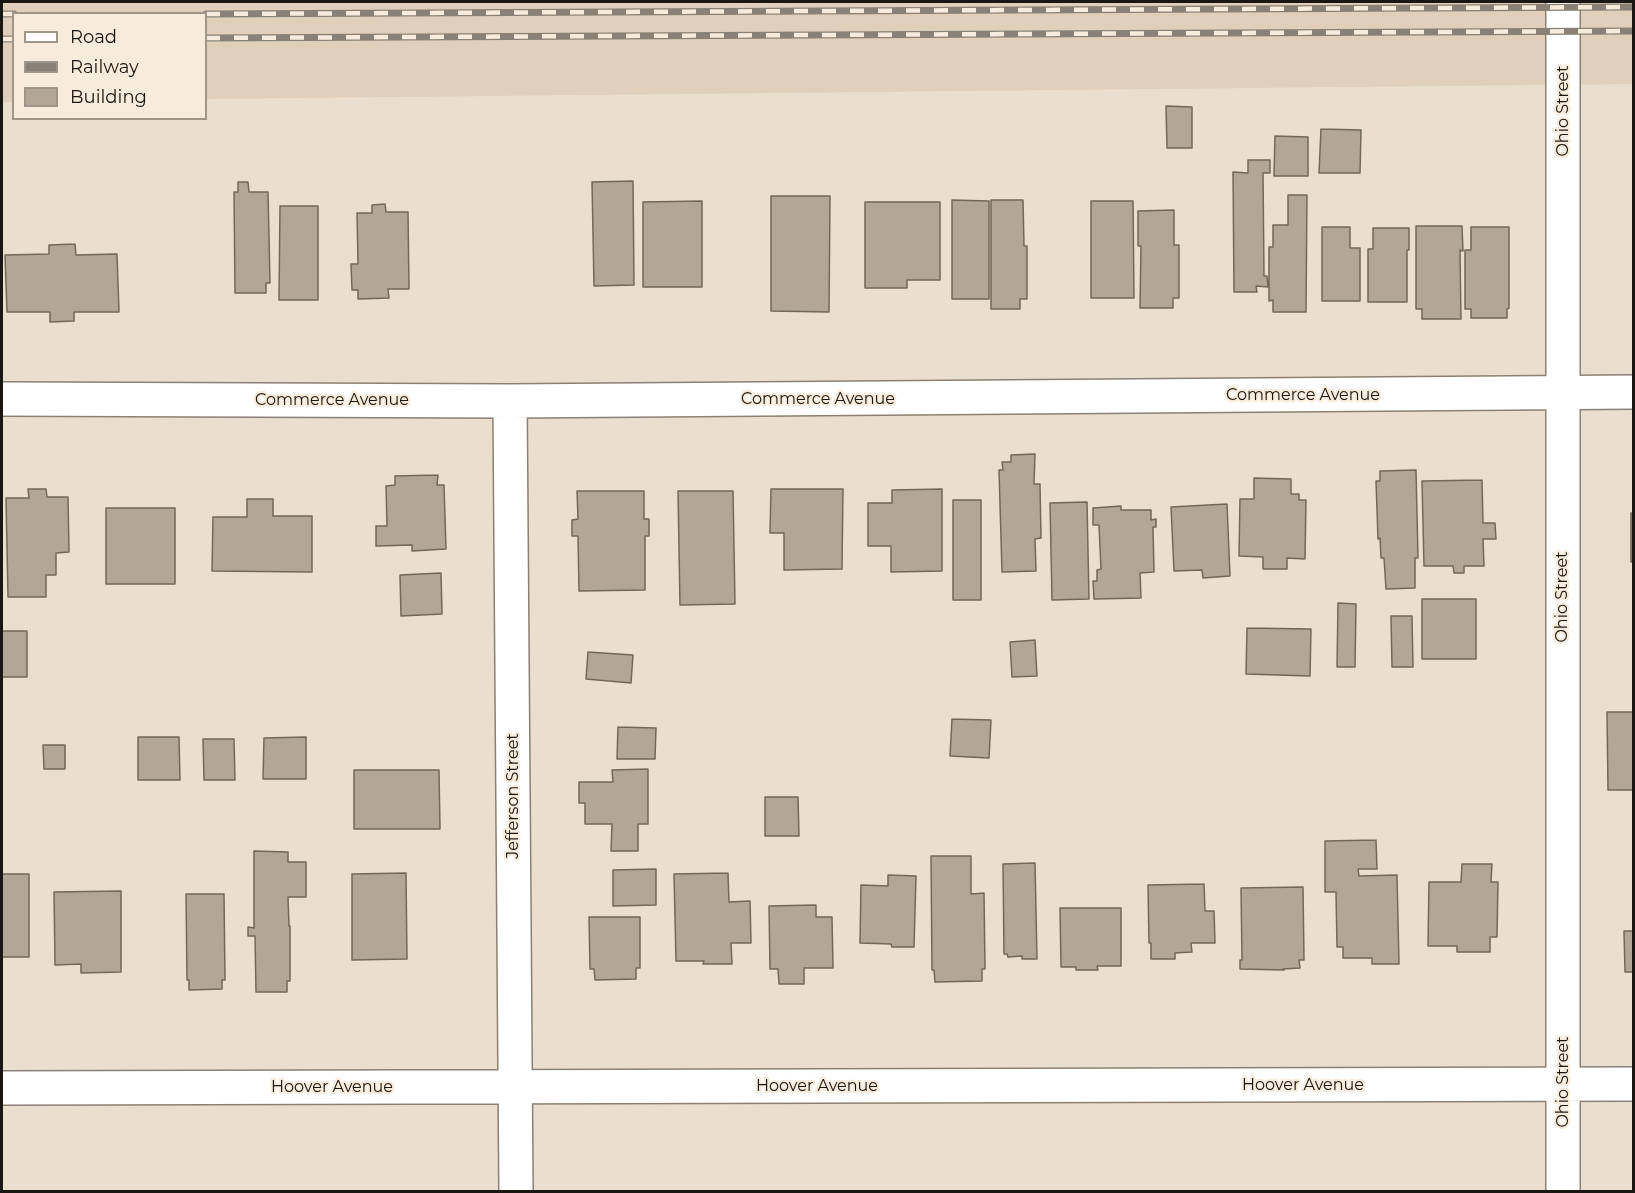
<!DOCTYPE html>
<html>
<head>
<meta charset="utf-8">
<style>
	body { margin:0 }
	#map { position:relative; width:1635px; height:1193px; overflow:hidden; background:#eadece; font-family:Montserrat,sans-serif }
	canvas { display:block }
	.frame { position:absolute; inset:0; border:3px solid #1a1611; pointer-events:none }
	.legend { position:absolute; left:12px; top:12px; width:195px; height:108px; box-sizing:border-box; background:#f7ebdb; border:2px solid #9f968a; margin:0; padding:8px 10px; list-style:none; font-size:18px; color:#1a1611 }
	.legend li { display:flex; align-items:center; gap:12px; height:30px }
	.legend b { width:30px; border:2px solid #9f968a }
</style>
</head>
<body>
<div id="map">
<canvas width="1635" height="1193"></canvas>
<div class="frame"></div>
<ul class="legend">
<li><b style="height:8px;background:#fff"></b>Road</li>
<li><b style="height:8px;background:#898176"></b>Railway</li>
<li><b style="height:16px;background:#b1a697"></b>Building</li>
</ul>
</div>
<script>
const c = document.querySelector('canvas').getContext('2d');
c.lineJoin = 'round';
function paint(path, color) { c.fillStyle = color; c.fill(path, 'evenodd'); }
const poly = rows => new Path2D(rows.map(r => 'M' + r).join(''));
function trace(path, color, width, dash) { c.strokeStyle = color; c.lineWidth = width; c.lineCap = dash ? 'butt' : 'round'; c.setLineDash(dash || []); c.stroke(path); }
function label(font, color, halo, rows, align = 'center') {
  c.font = font + ' Montserrat,sans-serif'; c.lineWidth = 4.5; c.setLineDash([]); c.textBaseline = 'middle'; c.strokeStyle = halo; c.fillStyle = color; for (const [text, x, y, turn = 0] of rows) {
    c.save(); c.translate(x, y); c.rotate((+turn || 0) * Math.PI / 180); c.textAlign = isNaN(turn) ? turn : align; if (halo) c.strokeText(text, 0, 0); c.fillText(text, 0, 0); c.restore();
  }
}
const built = poly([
	[2,2,1633,2,1633,84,206,99,206,14,14,14,13,102,2,102]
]);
const building = poly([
	[1166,106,1192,107,1192,148,1167,148,1166,106],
	[1321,129,1361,130,1360,173,1319,173,1321,129],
	[1275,136,1308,137,1308,176,1274,176,1275,136],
	[1248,160,1270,160,1270,173,1263,173,1264,276,1267,276,1268,287,1256,286,1257,292,1234,292,1233,172,1248,173,1248,160],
	[633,181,634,285,594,286,592,182,633,181],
	[238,182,248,182,249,192,268,192,270,283,266,283,266,293,235,293,234,192,238,192,238,182],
	[1288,195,1307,195,1306,312,1273,312,1273,300,1269,301,1269,247,1273,247,1273,225,1288,225,1288,195],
	[771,196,830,196,829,312,771,311,771,196],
	[952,200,989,201,989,299,952,299,952,200],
	[991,200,1023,200,1024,246,1027,246,1027,299,1020,299,1020,309,991,309,991,200],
	[702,201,702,287,643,287,643,202,702,201],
	[1091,201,1133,201,1134,298,1091,298,1091,201],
	[865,202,940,202,940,280,907,280,907,288,865,288,865,202],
	[385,204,386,212,408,212,409,289,388,289,389,298,358,299,358,290,352,290,351,264,358,264,357,213,372,213,372,205,385,204],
	[280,206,318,206,318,300,279,300,280,206],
	[1174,210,1174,245,1179,245,1179,298,1173,298,1173,308,1140,308,1141,246,1138,246,1138,211,1174,210],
	[1416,226,1462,226,1463,251,1460,250,1461,319,1422,319,1422,309,1416,309,1416,226],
	[1322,227,1350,227,1350,248,1360,248,1360,301,1322,301,1322,227],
	[1471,227,1509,227,1509,308,1507,309,1507,318,1471,318,1471,309,1465,309,1465,250,1471,250,1471,227],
	[1373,228,1409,228,1409,250,1407,250,1407,302,1368,302,1368,249,1373,249,1373,228],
	[75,244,76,255,117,254,119,312,74,312,74,321,50,322,50,312,7,312,5,255,49,254,49,245,75,244],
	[1035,454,1034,484,1040,484,1041,538,1035,539,1036,571,1002,572,999,470,1003,470,1002,462,1011,462,1011,455,1035,454],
	[1416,470,1418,558,1415,558,1415,588,1386,589,1384,558,1381,558,1380,538,1378,539,1376,481,1380,481,1380,471,1416,470],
	[438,475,437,485,444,485,446,549,412,551,412,545,376,546,376,526,387,526,386,486,395,485,395,476,438,475],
	[1254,478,1291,479,1291,494,1299,494,1299,500,1306,500,1305,559,1287,558,1287,569,1263,569,1263,557,1239,556,1240,499,1254,499,1254,478],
	[1482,480,1483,523,1495,523,1496,539,1483,539,1484,566,1464,566,1464,573,1454,573,1453,566,1424,566,1422,481,1482,480],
	[28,489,46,489,47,497,68,497,69,552,56,553,56,575,46,575,46,597,8,597,6,498,29,498,28,489],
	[771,489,843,489,842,569,784,570,784,533,770,533,771,489],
	[942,489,942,571,891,572,891,546,868,546,868,503,892,503,892,490,942,489],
	[577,491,644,491,644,519,649,519,649,536,645,536,645,590,579,591,578,536,572,536,572,520,578,519,577,491],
	[678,491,733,491,735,604,680,605,678,491],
	[247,499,273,499,273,516,312,516,312,572,212,571,213,517,247,517,247,499],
	[953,500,981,500,981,600,953,600,953,500],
	[1087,502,1089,599,1052,600,1050,503,1087,502],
	[1227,504,1230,576,1203,578,1202,570,1174,571,1171,507,1227,504],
	[1121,506,1121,510,1151,510,1151,520,1156,519,1156,527,1153,527,1154,572,1140,573,1141,598,1094,599,1093,581,1097,581,1097,570,1101,569,1099,525,1093,525,1093,508,1121,506],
	[106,508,175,508,175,584,106,584,106,508],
	[1631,513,1634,513,1634,562,1631,562,1631,513],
	[441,573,442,614,401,616,400,575,441,573],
	[1422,599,1476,599,1476,659,1422,659,1422,599],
	[1338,603,1356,604,1355,667,1337,667,1338,603],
	[1391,616,1412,616,1413,667,1392,667,1391,616],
	[1247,628,1311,629,1310,676,1246,674,1247,628],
	[2,631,27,631,27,677,2,677,2,631],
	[1035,640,1037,676,1012,677,1010,642,1035,640],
	[588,652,633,655,631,683,586,679,588,652],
	[1607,712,1634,712,1634,790,1608,790,1607,712],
	[952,719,991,720,989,758,950,756,952,719],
	[618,727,656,728,655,759,617,759,618,727],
	[138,737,179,737,180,780,138,780,138,737],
	[306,737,306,779,263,779,264,738,306,737],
	[203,739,234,739,235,780,204,780,203,739],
	[43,745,65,745,65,769,44,769,43,745],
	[648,769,648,824,638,824,638,851,611,851,612,824,585,824,585,803,579,803,579,782,613,782,612,770,648,769],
	[354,770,439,770,440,829,354,829,354,770],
	[765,797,798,797,799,836,765,836,765,797],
	[1376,840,1377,869,1358,869,1359,876,1397,875,1399,964,1372,964,1372,958,1343,958,1343,947,1337,947,1336,892,1325,892,1325,841,1376,840],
	[254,851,288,852,288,862,306,862,306,897,288,897,289,926,290,926,290,981,287,981,287,992,256,992,255,936,248,936,248,927,254,928,254,851],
	[931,856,971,856,971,894,984,893,985,969,982,969,982,981,935,982,934,970,932,970,931,856],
	[1035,863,1037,959,1022,959,1022,956,1008,957,1007,954,1004,954,1003,864,1035,863],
	[1462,864,1492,864,1491,882,1498,882,1497,937,1490,937,1490,952,1457,952,1457,946,1428,946,1429,882,1461,882,1462,864],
	[656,869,656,905,613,906,613,870,656,869],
	[406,873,407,959,352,960,352,874,406,873],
	[728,873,729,902,750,901,751,943,731,943,732,964,703,964,704,961,676,961,674,874,728,873],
	[2,874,29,874,29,957,2,957,2,874],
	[888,875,916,876,914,947,892,947,891,944,860,943,861,885,888,886,888,875],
	[1204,884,1205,911,1214,911,1215,943,1191,943,1192,952,1175,953,1175,959,1151,959,1151,943,1149,943,1148,885,1204,884],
	[1303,887,1304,960,1299,960,1300,968,1283,969,1284,970,1240,969,1240,960,1242,960,1241,888,1303,887],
	[121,891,121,972,81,973,81,964,55,965,54,892,121,891],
	[186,894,224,894,225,980,222,980,222,989,189,990,189,980,187,980,186,894],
	[816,905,816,917,832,917,833,968,804,968,804,984,779,984,778,969,770,969,769,906,816,905],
	[1060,908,1121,908,1121,966,1097,966,1098,970,1076,970,1076,967,1061,967,1060,908],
	[589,917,640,917,640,968,636,968,636,979,595,980,594,969,590,969,589,917],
	[1624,931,1634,931,1634,972,1625,972,1624,931]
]);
const street = poly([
	[1563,2,1563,1192],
	[2,399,510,401,1634,392],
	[510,401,516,1192],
	[2,1088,1634,1084]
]);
const rail = poly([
	[2,14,14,14],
	[206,14,1634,7],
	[206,38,1634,31],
	[2,39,14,39]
]);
const streetNames = [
	["Ohio Street",1563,111,-90],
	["Commerce Avenue",1303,395],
	["Commerce Avenue",818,399],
	["Commerce Avenue",332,400],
	["Ohio Street",1562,597,-90],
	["Jefferson Street",513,796,-90],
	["Ohio Street",1563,1082,-90],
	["Hoover Avenue",1303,1085],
	["Hoover Avenue",817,1086],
	["Hoover Avenue",332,1087]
];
paint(built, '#e0d0bb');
paint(building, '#b1a697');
trace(building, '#72685a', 1.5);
trace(street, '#8b8072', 36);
trace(street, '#fff', 33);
trace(rail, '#898176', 7);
trace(rail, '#f7ebdb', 4.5, [14]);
label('16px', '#1a1611', '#f7ebdb', streetNames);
</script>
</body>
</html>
